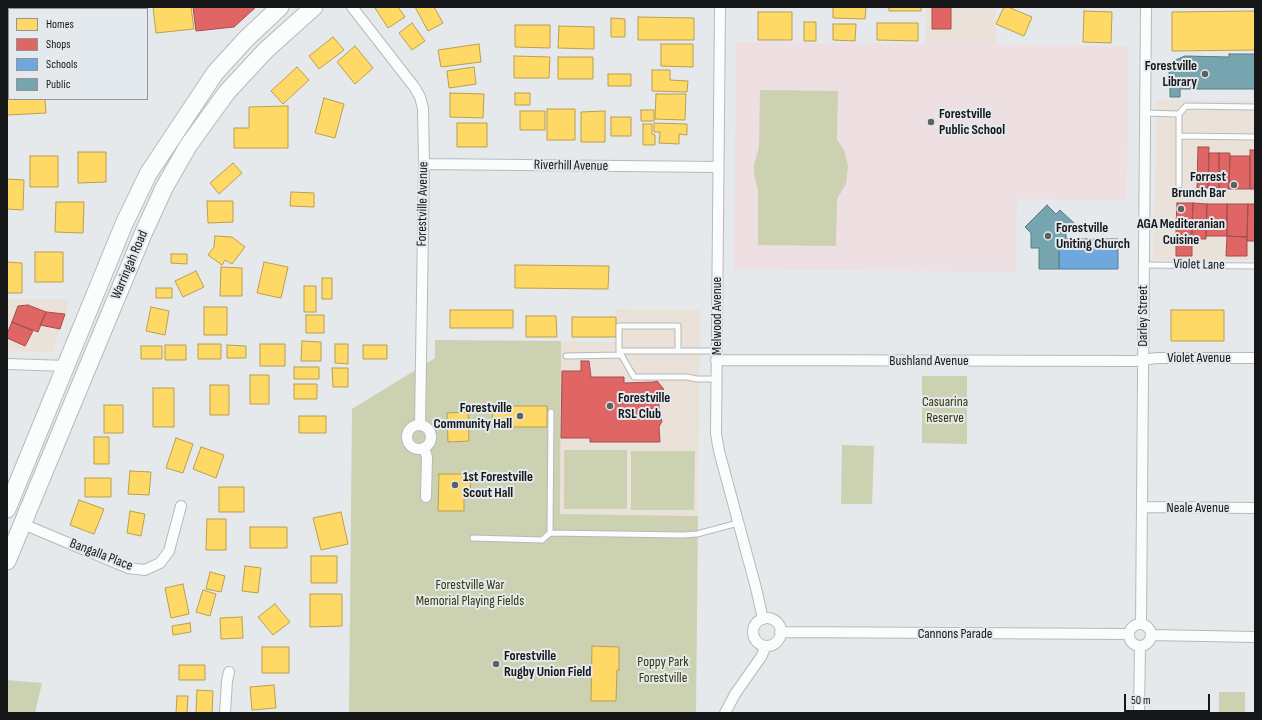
<!DOCTYPE html>
<html>
<head>
<meta charset="utf-8">
<style>
	body { margin:0 }
	#map { position:relative; width:1262px; height:720px; overflow:hidden; background:#e6e9eb; font-family:"Sofia Sans Condensed",sans-serif }
	canvas { display:block }
	.frame { position:absolute; inset:0; border:8px solid #161719; pointer-events:none }
	.legend { position:absolute; left:8px; top:8px; width:140px; height:92px; box-sizing:border-box; background:#e4e9ed; border:1px solid #929598; margin:0; padding:5px 7px; list-style:none; font-size:12px; color:#161719 }
	.legend li { display:flex; align-items:center; gap:8px; height:20px }
	.legend b { width:20px; border:1px solid #929598 }
	.scale { position:absolute; left:1124px; top:694px; width:86px; height:18px; box-sizing:border-box; border:2px solid #161719; border-top:0; padding-left:5px; font-size:12px; line-height:14px; white-space:nowrap; color:#161719; -webkit-text-stroke:3px #e4e9ed; paint-order:stroke }
</style>
</head>
<body>
<div id="map">
<canvas width="1262" height="720"></canvas>
<div class="frame"></div>
<ul class="legend">
<li><b style="height:11px;background:#ffd966"></b>Homes</li>
<li><b style="height:11px;background:#e06666"></b>Shops</li>
<li><b style="height:11px;background:#6fa8dc"></b>Schools</li>
<li><b style="height:11px;background:#76a5af"></b>Public</li>
</ul>
<div class="scale">50 m</div>
</div>
<script>
const c = document.querySelector('canvas').getContext('2d');
c.lineJoin = 'round';
function paint(path, color) { c.fillStyle = color; c.fill(path, 'evenodd'); }
const poly = rows => new Path2D(rows.map(r => 'M' + r).join(''));
function trace(path, color, width, dash) { c.strokeStyle = color; c.lineWidth = width; c.lineCap = dash ? 'butt' : 'round'; c.setLineDash(dash || []); c.stroke(path); }
function label(font, color, halo, rows, align = 'center') {
  c.font = font + ' "Sofia Sans Condensed",sans-serif'; c.lineWidth = 4; c.setLineDash([]); c.textBaseline = 'middle'; c.strokeStyle = halo; c.fillStyle = color; for (const [text, x, y, turn = 0] of rows) {
    c.save(); c.translate(x, y); c.rotate((+turn || 0) * Math.PI / 180); c.textAlign = isNaN(turn) ? turn : align; if (halo) c.strokeText(text, 0, 0); c.fillText(text, 0, 0); c.restore();
  }
}
const commercial = poly([
	[926,7,995,7,996,45,925,44],
	[1157,100,1255,101,1255,260,1153,260],
	[7,299,70,299,52,352,7,351],
	[616,309,700,310,698,516,560,514,561,341,616,342]
]);
const education = poly([
	[736,42,1128,46,1127,200,1017,199,1016,272,734,269]
]);
const green = poly([
	[760,90,838,91,837,139,844,150,848,166,846,184,837,199,836,246,758,245,758,189,754,175,754,165,759,147],
	[435,340,561,341,560,514,698,516,696,713,349,713,352,409,435,358],
	[922,376,967,376,967,444,922,443],
	[842,445,874,446,872,504,841,504],
	[564,450,627,450,627,509,564,509],
	[631,451,695,451,694,510,631,510],
	[7,680,42,683,35,713,7,713],
	[1219,692,1245,692,1245,713,1219,713]
]);
const homes = poly([
	[153,7,191,7,194,29,156,33,153,7],
	[377,7,398,7,405,17,388,28,375,8,377,7],
	[415,7,434,7,443,23,428,31,415,7],
	[833,7,866,7,865,19,833,18,833,7],
	[889,7,921,7,921,11,889,11,889,7],
	[1004,7,1008,7,1032,17,1024,36,996,24,1004,7],
	[1084,11,1112,12,1111,43,1083,42,1084,11],
	[1255,11,1255,50,1172,51,1172,12,1255,11],
	[758,12,792,12,792,40,758,40,758,12],
	[638,17,694,18,694,40,638,40,638,17],
	[611,18,625,19,625,37,611,37,611,18],
	[804,22,816,22,816,41,804,41,804,22],
	[412,23,425,41,412,50,399,33,412,23],
	[877,23,918,23,918,41,877,40,877,23],
	[833,24,856,24,855,41,833,40,833,24],
	[515,25,550,25,550,48,515,47,515,25],
	[559,26,594,27,594,49,558,48,559,26],
	[333,37,344,50,319,69,309,56,333,37],
	[479,44,481,62,441,67,438,50,479,44],
	[661,44,693,44,693,67,661,66,661,44],
	[355,46,373,68,355,84,337,62,355,46],
	[514,56,550,57,549,78,514,78,514,56],
	[558,57,593,57,593,79,558,79,558,57],
	[297,67,309,80,283,104,271,91,297,67],
	[474,67,476,84,449,88,447,71,474,67],
	[652,70,670,70,670,80,688,81,687,92,652,91,652,70],
	[608,74,631,74,631,86,608,86,608,74],
	[450,93,484,94,483,118,450,117,450,93],
	[515,93,530,93,530,105,515,105,515,93],
	[656,94,686,94,685,120,655,119,656,94],
	[7,97,9,97,9,99,45,99,46,113,7,115,7,97],
	[324,98,344,104,335,138,315,133,324,98],
	[288,106,288,148,234,148,234,128,249,128,249,107,288,106],
	[547,109,575,109,575,140,547,140,547,109],
	[641,110,654,110,654,121,641,121,641,110],
	[520,111,545,111,545,130,520,130,520,111],
	[605,111,605,142,581,142,581,112,605,111],
	[611,117,631,117,631,136,611,136,611,117],
	[457,123,487,123,487,147,457,147,457,123],
	[654,123,687,124,687,135,679,134,679,144,659,143,660,132,654,132,654,123],
	[643,124,652,124,652,134,655,135,655,145,643,145,643,124],
	[78,152,106,152,106,182,78,183,78,152],
	[30,156,58,156,58,187,30,187,30,156],
	[233,163,242,173,219,194,210,183,233,163],
	[7,179,24,180,23,210,7,209,7,179],
	[291,192,314,193,314,207,290,206,291,192],
	[207,201,233,201,233,222,208,223,207,201],
	[56,202,84,202,83,233,55,232,56,202],
	[215,236,232,237,245,247,232,264,225,260,222,265,208,255,214,247,215,236],
	[35,252,63,252,63,282,35,282,35,252],
	[171,254,187,254,187,264,171,263,171,254],
	[7,262,22,263,22,293,7,293,7,262],
	[264,262,288,267,281,298,257,293,264,262],
	[515,265,609,266,608,289,515,288,515,265],
	[221,267,242,268,242,296,220,296,221,267],
	[196,271,204,287,183,297,175,281,196,271],
	[322,278,332,278,332,299,322,299,322,278],
	[304,286,316,286,316,312,304,312,304,286],
	[156,288,172,288,172,298,156,298,156,288],
	[151,307,169,311,165,335,146,331,151,307],
	[204,307,227,307,227,335,204,335,204,307],
	[450,310,513,310,513,328,450,328,450,310],
	[1171,310,1224,310,1224,341,1171,341,1171,310],
	[306,315,324,315,324,333,306,333,306,315],
	[526,316,556,316,557,337,526,337,526,316],
	[572,317,616,317,616,337,572,337,572,317],
	[302,341,321,342,321,361,301,361,302,341],
	[198,344,221,344,221,359,198,359,198,344],
	[260,344,285,344,285,366,260,366,260,344],
	[335,344,348,344,348,364,335,363,335,344],
	[165,345,186,345,186,360,165,360,165,345],
	[227,345,246,346,246,358,227,358,227,345],
	[363,345,387,345,387,359,363,359,363,345],
	[141,346,162,346,162,359,141,359,141,346],
	[294,367,319,367,319,379,294,379,294,367],
	[332,368,348,368,348,387,333,387,332,368],
	[250,375,269,375,269,404,250,404,250,375],
	[294,384,317,384,317,399,294,399,294,384],
	[210,385,229,385,229,415,210,415,210,385],
	[153,388,174,388,174,427,153,427,153,388],
	[104,405,123,405,123,433,104,433,104,405],
	[493,406,547,406,547,427,492,427,493,406],
	[468,412,469,441,448,442,447,413,468,412],
	[299,416,326,416,326,433,299,433,299,416],
	[94,437,109,437,109,464,94,464,94,437],
	[176,438,193,444,183,473,166,468,176,438],
	[201,447,224,455,216,478,193,469,201,447],
	[130,471,151,472,149,495,128,494,130,471],
	[439,474,471,474,470,497,464,497,464,511,438,511,439,474],
	[85,478,111,478,111,497,85,497,85,478],
	[219,487,244,487,244,512,219,512,219,487],
	[79,500,104,509,94,534,70,525,79,500],
	[130,511,145,514,141,536,127,533,130,511],
	[341,512,348,544,321,550,313,518,341,512],
	[207,519,226,519,226,550,206,550,207,519],
	[250,527,287,527,287,548,250,548,250,527],
	[311,556,337,556,337,583,311,583,311,556],
	[245,566,261,568,258,593,242,591,245,566],
	[210,572,225,576,221,592,206,589,210,572],
	[183,584,189,614,171,618,165,588,183,584],
	[203,590,216,594,210,616,196,612,203,590],
	[310,594,342,594,342,626,310,627,310,594],
	[275,604,290,622,273,635,258,617,275,604],
	[242,617,243,638,221,639,220,618,242,617],
	[190,623,191,632,173,635,172,626,190,623],
	[592,646,619,647,619,670,617,670,616,701,591,701,592,646],
	[262,647,289,647,289,673,262,673,262,647],
	[179,665,205,665,205,680,179,680,179,665],
	[274,685,276,708,252,710,250,687,274,685],
	[197,690,213,691,212,713,196,713,197,690],
	[177,696,188,696,187,713,176,713,177,696]
]);
const shops = poly([
	[193,7,256,7,234,27,196,31,193,7],
	[932,7,951,7,951,29,932,29,932,7],
	[1198,147,1209,147,1208,188,1197,188,1198,147],
	[1250,150,1255,150,1255,189,1250,189,1250,150],
	[1209,153,1219,153,1219,188,1208,188,1209,153],
	[1219,153,1230,153,1229,189,1219,188,1219,153],
	[1230,156,1250,156,1250,189,1229,189,1230,156],
	[1177,203,1193,203,1192,226,1176,226,1177,203],
	[1193,203,1207,204,1206,226,1192,226,1193,203],
	[1207,204,1227,204,1227,236,1206,236,1207,204],
	[1227,204,1248,204,1247,237,1227,236,1227,204],
	[1248,204,1255,204,1255,241,1247,241,1248,204],
	[1176,226,1192,226,1192,256,1176,256,1176,226],
	[1192,226,1206,226,1206,239,1192,239,1192,226],
	[1227,236,1247,237,1247,256,1226,256,1227,236],
	[28,305,46,312,38,332,12,322,18,306,28,305],
	[46,312,65,314,60,329,40,325,46,312],
	[12,322,33,331,25,346,7,338,7,334,12,322],
	[581,361,589,361,591,377,624,377,624,383,654,382,657,381,663,388,665,396,659,399,659,414,662,421,659,427,660,442,590,442,590,438,561,438,562,371,581,371,581,361]
]);
const schools = poly([
	[1067,239,1118,239,1118,269,1059,269,1059,248,1066,248,1066,240,1067,239]
]);
const public = poly([
	[1229,54,1255,54,1255,89,1180,89,1180,97,1170,97,1170,88,1169,88,1169,73,1173,61,1185,56,1229,57,1229,54],
	[1047,205,1056,214,1060,210,1075,224,1066,233,1066,248,1059,248,1059,269,1039,269,1039,248,1031,248,1031,233,1025,227,1047,205]
]);
const service = poly([
	[1144,113,1179,114,1186,106,1255,107],
	[1179,136,1255,137],
	[1179,185,1179,114],
	[1143,265,1255,266],
	[619,351,716,351],
	[678,351,678,326,619,326,619,351,634,377,687,377,697,379,716,379],
	[566,356,621,355],
	[550,533,551,412],
	[473,538,542,540,550,533,683,535,697,534,738,523]
]);
const minor = poly([
	[352,7,415,88,420,97,423,108,424,164,420,425],
	[720,7,716,434,719,451,756,588,763,619],
	[424,164,718,167],
	[716,360,1135,361,1157,358,1255,358],
	[7,364,67,366],
	'407 437a12 12 0 1 1 24 0a12 12 0 1 1-24 0Z',
	[424,448,427,457,426,497],
	[1142,507,1255,508],
	[23,524,128,568,145,570,160,563,169,551,181,506],
	'753 632a14 14 0 1 1 28 0a14 14 0 1 1-28 0Z',
	[1141,624,1146,7],
	'1129 635a11 11 0 1 1 22 0a11 11 0 1 1-22 0Z',
	[780,632,1129,634],
	[1151,635,1255,637],
	[225,713,227,681,229,672],
	[725,713,735,694,761,657,766,646],
	[1139,713,1140,646]
]);
const trunk = poly([
	[7,509,124,224,148,174,215,73,246,39,280,7],
	[7,561,143,234,164,188,188,146,227,92,266,50,314,7]
]);
const markers = [
	[1205,74,4,"#5f6062"],
	[931,122,4,"#5f6062"],
	[1234,185,4,"#5f6062"],
	[1181,209,4,"#5f6062"],
	[1048,236,4,"#5f6062"],
	[610,406,4,"#5f6062"],
	[520,416,4,"#5f6062"],
	[455,485,4,"#5f6062"],
	[496,664,4,"#5f6062"]
];
const poiNames = [
	["Forestville",1197,66,"right"],
	["Library",1197,82,"right"],
	["Forestville",939,114],
	["Public School",939,130],
	["Forrest",1226,177,"right"],
	["Brunch Bar",1226,193,"right"],
	["AGA Mediteranian",1181,224,"center"],
	["Cuisine",1181,240,"center"],
	["Forestville",1056,228],
	["Uniting Church",1056,244],
	["Forestville",618,398],
	["RSL Club",618,414],
	["Forestville",512,408,"right"],
	["Community Hall",512,424,"right"],
	["1st Forestville",463,477],
	["Scout Hall",463,493],
	["Forestville",504,656],
	["Rugby Union Field",504,672]
];
const streetNames = [
	["Riverhill Avenue",571,166,1],
	["Forestville Avenue",423,204,-89],
	["Warringah Road",130,265,-67],
	["Violet Lane",1199,265,1],
	["Melwood Avenue",717,316,-90],
	["Darley Street",1143,316,-90],
	["Violet Avenue",1199,358],
	["Bushland Avenue",929,361],
	["Neale Avenue",1198,508],
	["Bangalla Place",101,555,21],
	["Cannons Parade",955,634]
];
const parkNames = [
	["Casuarina",945,402],
	["Reserve",945,418],
	["Forestville War",470,585],
	["Memorial Playing Fields",470,601],
	["Poppy Park",663,662],
	["Forestville",663,678]
];
paint(commercial, '#eae1d9');
paint(education, '#eddfe2');
paint(green, '#ccd1b1');
paint(homes, '#ffd966');
trace(homes, '#b99f4f', 1);
paint(shops, '#e06666');
trace(shops, '#a34e4f', 1);
paint(schools, '#6fa8dc');
trace(schools, '#547ca2', 1);
paint(public, '#76a5af');
trace(public, '#597a82', 1);
trace(service, '#b7b9bb', 7);
trace(minor, '#b7b9bb', 12);
trace(trunk, '#b7b9bb', 19);
trace(service, '#fbfcfc', 5);
trace(minor, '#fbfcfc', 10);
trace(trunk, '#fbfcfc', 17);
for (const [x, y, r, color] of markers) { const dot = new Path2D(); dot.arc(x, y, r, 0, 2 * Math.PI); c.fillStyle = color; c.fill(dot); trace(dot, '#e4e9ed', 1.5); }
label('bold 14px', '#161719', '#e4e9ed', poiNames, 'left');
label('14px', '#161719', '#e4e9ed', streetNames);
label('14px', '#353808', '#e4e9ed', parkNames);
</script>
</body>
</html>
